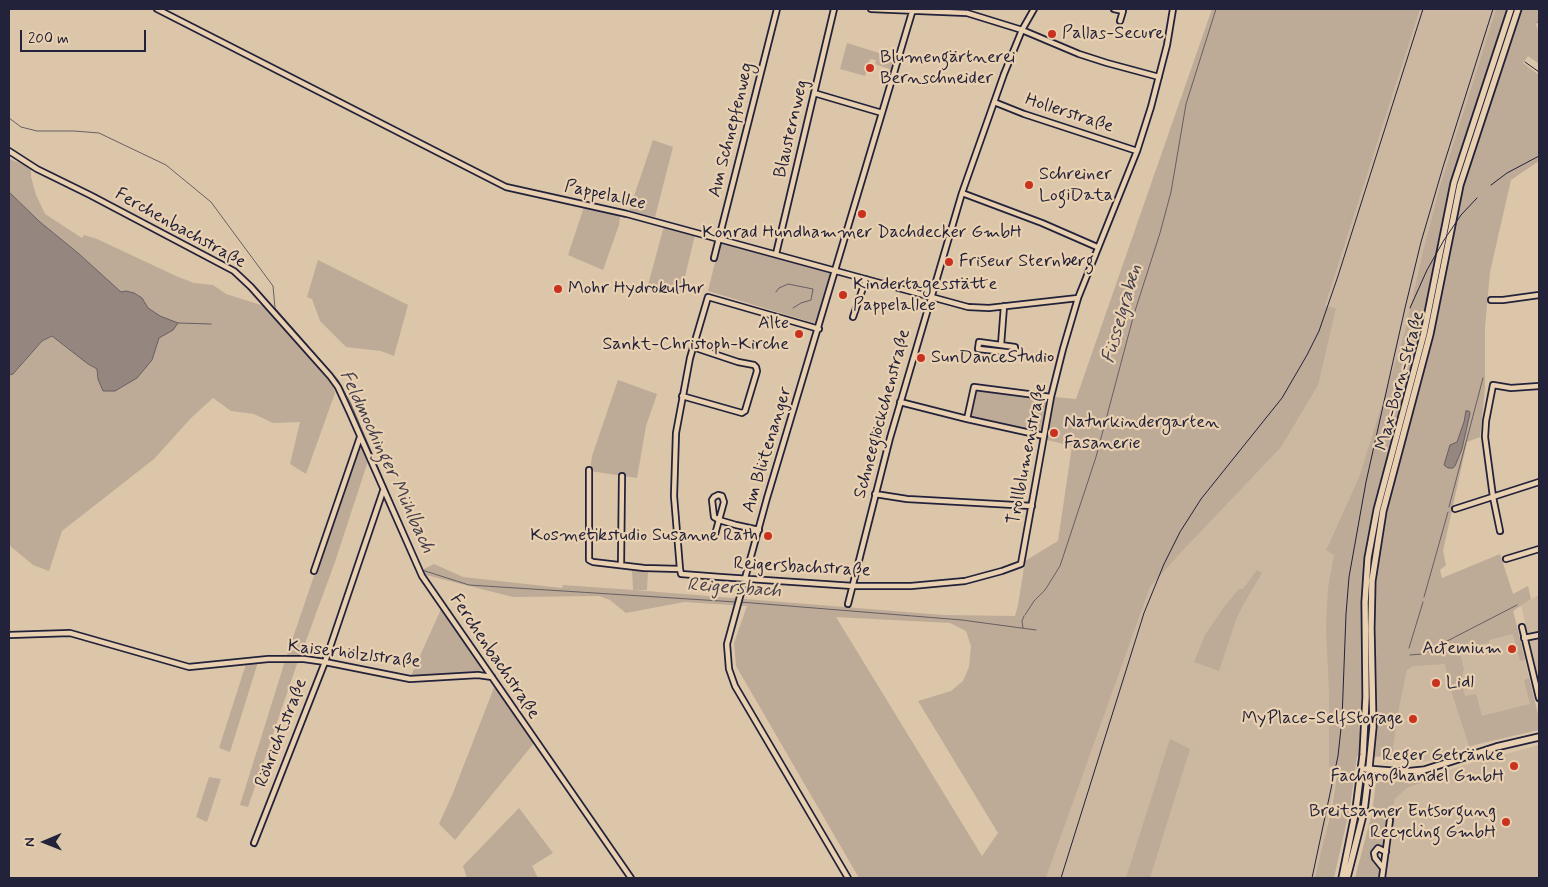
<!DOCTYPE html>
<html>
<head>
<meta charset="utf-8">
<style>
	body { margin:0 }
	#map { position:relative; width:1548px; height:887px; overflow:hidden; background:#dcc6a9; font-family:Mynerve,sans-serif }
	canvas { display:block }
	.frame { position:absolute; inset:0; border:10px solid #22223b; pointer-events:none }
	.north { position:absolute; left:20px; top:817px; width:50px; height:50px; -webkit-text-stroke:4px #e8d0b0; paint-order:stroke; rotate:269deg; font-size:14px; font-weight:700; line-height:20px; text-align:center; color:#22223b }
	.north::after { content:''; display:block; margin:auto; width:18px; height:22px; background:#22223b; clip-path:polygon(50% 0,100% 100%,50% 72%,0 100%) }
	.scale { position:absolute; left:20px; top:30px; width:126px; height:22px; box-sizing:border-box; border:2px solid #22223b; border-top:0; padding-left:6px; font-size:15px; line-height:18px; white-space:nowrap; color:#22223b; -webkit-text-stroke:4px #e8d0b0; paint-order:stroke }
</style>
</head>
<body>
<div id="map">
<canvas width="1548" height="887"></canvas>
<div class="frame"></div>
<div class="north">N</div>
<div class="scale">200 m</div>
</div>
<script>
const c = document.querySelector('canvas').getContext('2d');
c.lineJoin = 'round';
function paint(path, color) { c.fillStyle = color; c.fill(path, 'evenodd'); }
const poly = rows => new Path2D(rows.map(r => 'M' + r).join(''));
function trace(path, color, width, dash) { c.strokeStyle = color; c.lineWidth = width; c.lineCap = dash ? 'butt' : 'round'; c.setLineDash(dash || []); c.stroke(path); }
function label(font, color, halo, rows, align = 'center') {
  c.font = font + ' Mynerve,sans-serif'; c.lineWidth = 4.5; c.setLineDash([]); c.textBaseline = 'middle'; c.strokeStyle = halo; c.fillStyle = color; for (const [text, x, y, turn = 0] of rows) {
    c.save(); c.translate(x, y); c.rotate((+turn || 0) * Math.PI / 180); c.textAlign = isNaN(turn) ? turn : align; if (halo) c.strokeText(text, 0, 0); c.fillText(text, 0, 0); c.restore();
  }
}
const built = poly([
	[1420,9,1496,9,1440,186,1423,251,1405,331,1359,477,1328,545,1335,555,1331,573,1338,768,1317,878,1046,878,1150,587,1187,546,1336,308,1325,306],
	[1539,595,1539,681,1521,605],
	[1513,610,1539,719,1538,730,1480,744,1433,760,1421,762,1391,762,1400,703,1407,670],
	[1539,745,1539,878,1385,878,1393,819,1389,818,1395,799,1407,788,1425,781,1424,778,1471,763]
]);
const green = poly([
	[1212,9,1420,9,1325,306,1336,308,1318,385,1281,447,1187,546,1150,587,1046,878,859,878,736,666,734,643,747,606,684,602,626,613,610,600,599,596,513,597,422,574,424,569,434,564,463,577,562,588,563,585,633,590,632,568,648,571,647,590,634,590,943,615,1015,616,1018,605,1025,561,1058,541,1072,446,1047,440,1055,397,1076,399],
	[836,617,950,623,966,631,971,646,969,667,963,681,951,691,918,701,998,833,982,856],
	[1496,9,1508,9,1452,181,1443,219,1421,334,1373,509,1364,580,1361,756,1357,756,1350,807,1334,878,1315,878,1332,807,1338,768,1329,766,1329,692,1326,626,1328,588,1334,555,1326,550,1359,477,1405,331,1423,251,1440,186],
	[1521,9,1539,9,1539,19,1536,25,1539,32,1539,64,1528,56,1523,63,1539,75,1539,161,1511,180,1490,272,1485,327,1485,388,1480,437,1467,442,1443,551,1446,565,1440,570,1442,578,1500,554,1513,594,1528,586,1531,599,1513,611,1525,660,1520,661,1513,634,1489,640,1489,643,1459,650,1464,669,1461,681,1465,696,1476,694,1482,716,1530,704,1524,680,1529,678,1539,719,1539,728,1538,730,1469,746,1449,684,1445,664,1414,666,1407,670,1400,703,1391,762,1385,761,1383,756,1374,757,1377,722,1375,602,1378,558,1385,511,1434,335,1455,219,1463,185,1475,146],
	[847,43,895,58,892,70,875,64,876,60,870,59,865,76,840,69],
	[653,140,673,147,655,217,629,211],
	[9,158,14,161,27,165,31,169,31,177,36,195,45,214,82,238,84,235,97,239,176,276,194,283,213,285,226,294,264,306,269,312,333,386,335,393,306,474,290,464,300,422,273,423,254,414,231,411,213,398,191,418,154,459,62,531,49,571,33,565,9,545,9,375,13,374,42,341,52,336,88,364,97,369,98,374,121,292,78,253,40,222,9,192],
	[584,207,620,216,619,225,603,270,568,255],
	[664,226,695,235,681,293,648,285],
	[720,242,831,273,817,324,708,291],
	[318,260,408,305,394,356,381,351,346,347,320,321,312,299,307,297],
	[618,380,657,394,646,426,637,478,590,471,592,456],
	[976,388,1049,398,1042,432,969,419],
	[359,444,361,444,368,461,335,562,300,657,287,655],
	[1257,570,1262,573,1243,605,1236,620,1219,671,1194,662,1205,635,1224,607,1239,589,1243,589],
	[442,607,480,662,481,671,477,674,410,678],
	[285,661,298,661,248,807,240,805],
	[258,662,230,752,219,748,246,664],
	[495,685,534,743,455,840,439,824,453,793],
	[1170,739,1190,749,1150,878,1126,878],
	[209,777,221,779,207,822,196,817],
	[1424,778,1426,781,1407,788,1395,799,1389,818,1385,848,1378,844,1374,848,1372,856,1380,868,1380,878,1355,878,1372,813,1376,782,1414,782],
	[519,808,553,853,532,866,538,878,467,878,463,866]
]);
const water = poly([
	[9,192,40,222,78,253,121,292,126,291,134,293,142,298,148,308,160,316,178,323,173,330,159,338,152,360,137,378,115,391,103,391,98,379,97,369,88,364,52,336,42,341,13,374,9,375,9,192],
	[1466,411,1469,411,1470,413,1462,449,1455,466,1453,468,1448,468,1444,465,1450,445,1457,442,1464,422,1466,411]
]);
const stream = poly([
	[9,118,21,127,37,131,74,131,99,133,166,165,211,202,273,286,275,308,338,380,350,402,422,570,469,585,736,602],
	[776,292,779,288,788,284,813,289,811,300,801,303,793,308],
	[178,323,211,324],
	[1449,507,1483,378],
	[1424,597,1448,512],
	[740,602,962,620,1036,630],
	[1025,615,1034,601,1045,590,1060,566,1096,457,1134,314,1160,233,1171,192,1186,104,1216,9],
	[1023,628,1022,621,1024,616],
	[1409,648,1423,602],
	[1410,655,1422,654,1517,605]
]);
const minor = poly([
	[157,9,506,187,627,214,968,307,989,308,1078,298],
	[871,9,967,13,1022,30,1079,54,1107,63,1159,77],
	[1114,9,1123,11,1120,21],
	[814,93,882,113],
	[994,102,1024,114,1137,151],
	[9,151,37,169,90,195,234,271,251,287,330,376,338,387,350,413,422,576,631,878],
	[962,193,1042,223,1097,247],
	[776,254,834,9],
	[714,258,777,9],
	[1491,300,1503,300,1539,295],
	[853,317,866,279],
	[979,342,1015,347,1015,353,978,349,979,342],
	[1001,345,1004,306],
	[682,396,742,413,745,411,757,371,756,367,754,365,738,362,693,347],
	[900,402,967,419],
	[1044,436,967,419,974,387,1051,397],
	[589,470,589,560,593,562,644,568,680,569],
	[875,494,907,499,1032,506],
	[1455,509,1539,482],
	[1500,531,1493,497,1485,437,1486,421,1493,385,1511,388,1539,386],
	[714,538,724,502,722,496,718,495,714,497,712,500,714,517,719,520,736,525,759,530],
	[1506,559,1539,549],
	[621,565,622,476],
	[680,569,681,574,720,577,853,586,911,586,965,581,1002,571,1021,564,1051,397,1063,349,1078,298,1137,151,1151,107,1167,45,1173,9],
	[680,569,674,496,676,433,690,358,708,297,819,329],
	[314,571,360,437],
	[848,604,890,438,962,193,1004,74,1022,30,1034,9],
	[1522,627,1539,698],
	[9,635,70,633,189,667,268,659,304,659,325,662,410,679,478,675,492,677],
	[1524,638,1539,635],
	[254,843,325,662,383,491],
	[1383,868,1375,858,1374,853,1378,848,1386,852],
	[848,878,735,686,729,669,727,644,767,498,913,9],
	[1382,878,1390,820]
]);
const major = poly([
	[1366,769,1404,772,1424,770,1496,747,1539,737],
	[1342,878,1356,809,1363,755,1366,697,1365,602,1368,558,1377,510,1424,333,1454,183,1511,9],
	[1347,878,1364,811,1368,778,1373,727,1371,628,1372,581,1383,511,1430,334,1460,185,1518,9]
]);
const rail = poly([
	[1538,22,1539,25],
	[1525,62,1539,72],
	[1491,185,1507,173,1539,156],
	[1410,308,1427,270,1444,240,1461,215,1477,198],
	[1061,878,1144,613,1164,564,1180,532,1201,499,1282,398,1307,355,1319,331,1338,276,1423,9],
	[1312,878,1338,756,1342,719,1346,614,1349,577,1366,482,1405,308,1421,242,1443,167,1493,9]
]);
const markers = [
	[1052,34,5,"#c8321e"],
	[870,68,5,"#c8321e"],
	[1029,185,5,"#c8321e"],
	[862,214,5,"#c8321e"],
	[949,262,5,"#c8321e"],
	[558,289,5,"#c8321e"],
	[843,295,5,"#c8321e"],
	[799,334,5,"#c8321e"],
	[921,358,5,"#c8321e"],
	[1054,433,5,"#c8321e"],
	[768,536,5,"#c8321e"],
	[1512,649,5,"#c8321e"],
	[1436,683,5,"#c8321e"],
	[1413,719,5,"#c8321e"],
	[1514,766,5,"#c8321e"],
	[1506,822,5,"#c8321e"]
];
const poiNames = [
	["Pallas-Secure",1062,34],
	["Blumengärtnerei",880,58],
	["Bernschneider",880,79],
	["Schreiner",1039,175],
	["LogiData",1039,196],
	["Konrad Hundhammer Dachdecker GmbH",862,233,"center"],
	["Friseur Sternberg",959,262],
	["Kindertagesstätte",853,285],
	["Pappelallee",853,306],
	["Mohr Hydrokultur",568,289],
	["Alte",789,324,"right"],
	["Sankt-Christoph-Kirche",789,345,"right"],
	["SunDanceStudio",931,358],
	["Naturkindergarten",1064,423],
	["Fasanerie",1064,444],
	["Kosmetikstudio Susanne Rath",758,536,"right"],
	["Actemium",1502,649,"right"],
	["Lidl",1446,683],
	["MyPlace-SelfStorage",1403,719,"right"],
	["Reger Getränke",1504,756,"right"],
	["Fachgroßhandel GmbH",1504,777,"right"],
	["Breitsamer Entsorgung",1496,812,"right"],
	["Recycling GmbH",1496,833,"right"]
];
const streetNames = [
	["Hollerstraße",1069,114,18],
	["Blausternweg",792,129,-77],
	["Am Schnepfenweg",732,130,-76],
	["Pappelallee",605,196,13],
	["Ferchenbachstraße",180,229,29],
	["Max-Born-Straße",1401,381,-75],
	["Schneeglöckchenstraße",883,414,-75],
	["Am Blütenanger",768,450,-73],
	["Trollblumenstraße",1028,454,-79],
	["Reigersbachstraße",802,568,3],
	["Kaiserhölzlstraße",354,655,7],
	["Ferchenbachstraße",494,657,56],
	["Röhrichtstraße",282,733,-69]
];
const waterNames = [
	["Füsselgraben",1123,314,-74],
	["Feldmochinger Mühlbach",386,462,65],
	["Reigersbach",734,589,4]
];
paint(built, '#ccb8a0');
paint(green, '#bdaa97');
paint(water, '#95877f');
trace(water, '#675f64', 1);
trace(stream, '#675f64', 1);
trace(minor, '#22223b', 8);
trace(major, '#22223b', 9);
trace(minor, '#e8d0b0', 4.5);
trace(major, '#e8d0b0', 5.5);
trace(rail, '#22223b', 1);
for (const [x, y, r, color] of markers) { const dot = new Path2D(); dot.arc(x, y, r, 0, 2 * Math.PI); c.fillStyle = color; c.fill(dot); trace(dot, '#e8d0b0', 2); }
label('18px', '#22223b', '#e8d0b0', poiNames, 'left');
label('18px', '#22223b', '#e8d0b0', streetNames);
label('italic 19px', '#44404f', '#e8d0b0', waterNames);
</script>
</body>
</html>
